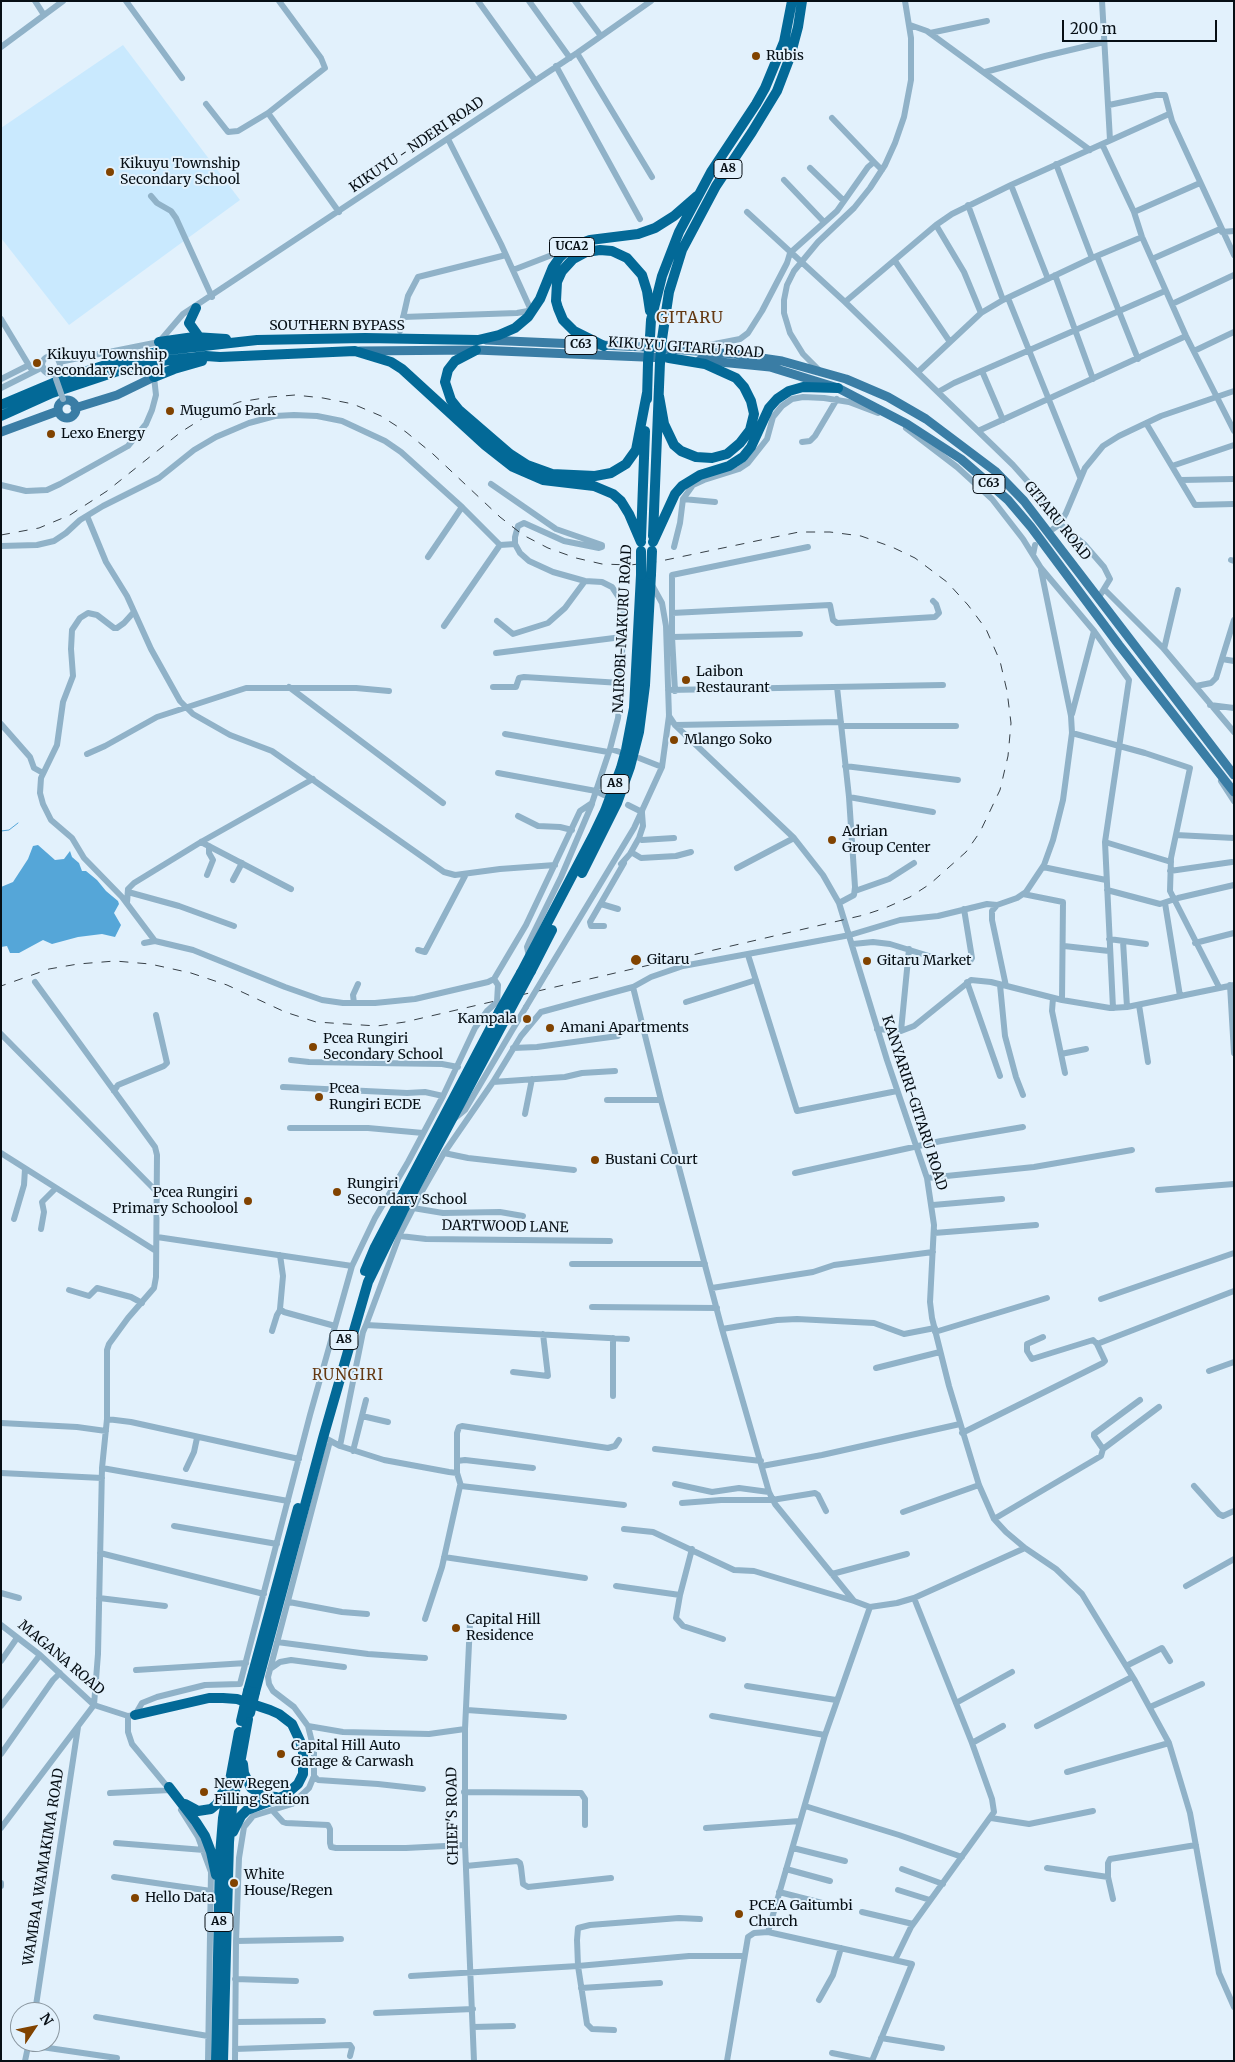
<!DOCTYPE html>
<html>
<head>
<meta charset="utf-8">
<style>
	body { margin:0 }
	#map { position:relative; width:1235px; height:2062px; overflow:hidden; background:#e2f1fc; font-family:Merriweather,serif }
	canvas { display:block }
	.frame { position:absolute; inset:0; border:2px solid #070f15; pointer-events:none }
	.north { position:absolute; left:10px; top:2002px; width:50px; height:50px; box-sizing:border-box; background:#e2f1fc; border:1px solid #8a97a0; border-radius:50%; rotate:56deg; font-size:14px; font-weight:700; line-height:20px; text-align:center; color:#070f15 }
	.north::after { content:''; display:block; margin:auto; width:18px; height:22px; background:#814300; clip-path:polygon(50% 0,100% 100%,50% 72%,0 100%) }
	.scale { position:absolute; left:1062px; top:20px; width:155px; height:22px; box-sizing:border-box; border:2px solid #070f15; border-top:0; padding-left:6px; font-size:15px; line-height:18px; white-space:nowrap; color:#070f15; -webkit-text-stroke:4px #e2f1fc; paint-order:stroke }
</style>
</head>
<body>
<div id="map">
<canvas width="1235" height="2062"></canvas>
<div class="frame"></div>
<div class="north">N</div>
<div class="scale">200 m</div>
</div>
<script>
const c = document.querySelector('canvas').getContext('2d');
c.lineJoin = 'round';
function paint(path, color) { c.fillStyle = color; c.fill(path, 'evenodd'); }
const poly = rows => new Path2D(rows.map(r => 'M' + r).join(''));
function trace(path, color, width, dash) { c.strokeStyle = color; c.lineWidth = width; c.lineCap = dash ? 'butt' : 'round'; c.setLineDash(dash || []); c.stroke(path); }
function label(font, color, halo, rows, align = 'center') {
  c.font = font + ' Merriweather,serif'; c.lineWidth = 4; c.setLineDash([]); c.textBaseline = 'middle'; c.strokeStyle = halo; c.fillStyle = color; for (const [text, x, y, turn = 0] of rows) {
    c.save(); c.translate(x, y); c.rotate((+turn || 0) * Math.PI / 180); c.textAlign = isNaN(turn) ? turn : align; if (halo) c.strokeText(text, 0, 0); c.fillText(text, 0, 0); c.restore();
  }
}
const built = poly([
	[123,45,240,200,69,325,1,238,1,128]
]);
const water = poly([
	[38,845,55,860,64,859,70,851,72,857,79,863,82,871,86,871,97,880,106,891,118,901,119,904,114,913,121,925,115,937,102,934,78,937,52,944,43,940,19,953,10,953,7,946,1,947,1,887,13,882,28,859,33,846]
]);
const stream = poly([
	[1,831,9,830,18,823]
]);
const minor = poly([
	[35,1,44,15],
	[126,1,182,78],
	[478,1,535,80],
	[529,1,570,58],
	[575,1,601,36],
	[1102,1,1110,140],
	[910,25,927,31,1090,150],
	[930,33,987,21],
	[1,47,63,1],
	[577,53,652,177],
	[556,66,640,219],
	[985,72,1045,56,1104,42],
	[206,104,228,132,238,131,268,113,325,68,321,58,279,1],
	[1109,105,1156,95,1165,95,1172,121,1234,255],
	[268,113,339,212],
	[832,118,874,162],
	[1102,144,1134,212,1142,237,1186,336,1234,431],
	[1056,164,1092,258],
	[810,168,844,201],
	[784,180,824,222],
	[1011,185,1048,279],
	[151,196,157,203,171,211,176,218,212,297],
	[968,205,1003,300],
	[747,212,845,302,1013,465,1037,492,1060,524,1084,544,1104,567,1110,579,1099,597],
	[1134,212,1200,183],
	[936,225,964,272,981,313],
	[1222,232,1234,231],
	[1097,256,1138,359],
	[1152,259,1220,229],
	[895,261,950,342],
	[513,270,557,253],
	[1055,275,1093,379],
	[1008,298,1080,477],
	[845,302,936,225,952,214,1011,185,1169,114],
	[1172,304,1234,275],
	[403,317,517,313,528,311,530,308,501,244,448,139],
	[1,319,33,372],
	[400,331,408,296,418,277,506,255],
	[694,348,740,339,748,333,762,311,787,263,790,253,837,211,868,167,874,162,882,170],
	[1194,351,1234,332],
	'42 365a9 9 0 1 1 18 0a9 9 0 1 1-18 0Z',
	[59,362,159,342,183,314,577,53,651,1],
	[820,371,803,354,790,333,784,313,784,300,787,285,794,271,818,242,854,208,870,188,885,165,895,143,904,117,911,80,911,38,905,1],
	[982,371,1003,420],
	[918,372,981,313,1003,300,1092,258,1142,237],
	[1,379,29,365],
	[1,388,43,367],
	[938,392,954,383,1165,291],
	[1146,423,1195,505,1234,504],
	[906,428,957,467,992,499,1023,539,1041,568,1094,631,1129,680,1105,842,1113,1008],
	[978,431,1186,336],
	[802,442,810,441,815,436,837,399],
	[1172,466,1234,445],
	[1181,480,1234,479],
	[491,484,556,529,602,545,602,547,599,548,564,541,524,523,518,526,515,537,515,544,520,553,529,561,553,572,585,581,602,582,612,587,622,602,624,608,620,699,618,718,610,749],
	[1,485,26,491,47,490,60,484,128,446,146,424,152,410,156,395,154,377],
	[683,499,715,502],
	[87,516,106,562,127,596,151,649,180,701,193,714,230,735,272,751,444,872,455,875,500,869,555,865],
	[1053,529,1060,524,1066,513,1085,468,1103,446,1119,436,1161,416,1234,391],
	[1,546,37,545,54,541,66,533,80,520,103,506,159,478,194,450,216,437,249,423,275,416,294,415,317,416,342,421,385,441,401,452,462,507,500,545,515,544],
	[674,547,680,523,683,499,693,485,704,480,739,469,748,463,767,439,773,417,782,406,792,399,803,397,824,398,849,402,878,413],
	[1033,555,1035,545],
	[428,557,462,507],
	[1231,560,1234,561],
	[1104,589,1164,649,1234,732],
	[133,613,124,623,117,628,114,628,97,615,88,613,80,618,72,630,71,649,73,676,63,702,57,745,41,778,40,793,43,804,51,820,72,838,84,858,122,897,155,941],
	[672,613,830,605,833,620,837,623,935,617,939,613,936,604,933,601],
	[497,621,513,634,548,623,565,608,585,581],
	[444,626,500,545],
	[672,637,800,634],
	[1164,649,1178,590],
	[496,653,622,637],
	[1222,659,1234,661],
	[1196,686,1211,683,1216,678,1234,620],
	[289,687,443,803],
	[493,687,516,687,519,678,524,677,621,683],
	[837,687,849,797,855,887,854,895,839,903],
	[668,690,943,685],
	[675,691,672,637,672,575,808,547],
	[1210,705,1234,708],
	[1072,714,1094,631],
	[669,716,675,725,794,838,823,875,839,903,887,1060,927,1178,934,1225,930,1302,932,1318,949,1386,979,1485,994,1519,1006,1532,1025,1548,1056,1569,1082,1594,1134,1679,1169,1743,1190,1813,1219,1973,1234,2007],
	[1,724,30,757,34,768,43,773],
	[675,725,841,722],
	[842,726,956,726],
	[1072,733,1145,753,1190,768,1171,858,1170,891,1219,987],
	[505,734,608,752],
	[87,754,105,746,157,717,246,688,356,688,389,691],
	[639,758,662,767],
	[845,766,958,780],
	[498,773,596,791,604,795],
	[1221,781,1234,801],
	[849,797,933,812],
	[628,805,642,812],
	[518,816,538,826,560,827,572,830],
	[1176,835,1234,838],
	[639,838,642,840,674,838],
	[201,842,291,889],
	[1105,842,1171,862],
	[631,852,641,858,676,856,691,852],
	[621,864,630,854,639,838,643,826,642,813],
	[1043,867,1106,880],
	[737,868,794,838],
	[1170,871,1232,862],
	[207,875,213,860,209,853,209,846],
	[233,880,242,863],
	[1107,890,1160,904,1178,898,1234,885],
	[855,891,889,879,914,863],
	[128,892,179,906,234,926],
	[1023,894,1063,902,1062,1000],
	[127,903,128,889,134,883,201,842,313,779],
	[1165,903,1180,996],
	[601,904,618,909],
	[604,926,591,926,590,922,624,863],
	[1109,939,1146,944],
	[1123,941,1127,1007],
	[144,943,155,941,193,950,285,987,322,1000,343,1003,375,1003,415,999,488,982,494,979,526,925,580,811,592,803,610,749,620,752],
	[1195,943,1234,933],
	[853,944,873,942,890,944,952,963,969,963,972,958,964,909],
	[1064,946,1109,951],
	[418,950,425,952,466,874],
	[748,955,797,1111,897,1091],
	[529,957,527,947,530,940,561,877,592,804],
	[547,972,634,828,662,767,669,716,666,626,662,603,652,585],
	[967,982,1000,1076],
	[1000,985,1005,1036,1016,1077,1023,1095],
	[1230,985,1234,1053],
	[1006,986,992,920,992,911,997,905,1017,898,1026,892,1044,865,1053,840,1063,800,1072,733,1071,716,1041,570],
	[633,987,661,1100,722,1329,769,1492,775,1504,854,1601,870,1607,897,1603,914,1598,1025,1548],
	[1053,998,1052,1011,1065,1073],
	[686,1002,756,980],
	[354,1003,353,995,358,984],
	[1139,1005,1148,1062],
	[877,1029,901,1031,914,1026,971,980,991,982,1062,1000,1110,1008,1127,1007,1234,985],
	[901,1031,909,949],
	[1,1034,157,1192],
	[513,1048,537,1047,618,1036],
	[1061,1054,1086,1049],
	[291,1060,309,1062,442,1064,458,1067],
	[493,1082,565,1077,582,1073,615,1071],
	[283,1087,407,1093,425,1092,443,1096],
	[114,1091,118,1085,164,1066,167,1063,156,1015],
	[607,1100,661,1100],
	[525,1114,532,1079],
	[454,1119,465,1110,526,1007],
	[290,1128,368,1128,423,1133],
	[1,1153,156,1251],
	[444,1153,468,1158,574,1170],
	[795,1173,941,1141,1023,1127],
	[927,1178,1034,1167,1132,1150],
	[1158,1190,1234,1184],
	[933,1205,1002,1199],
	[413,1208,443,1213,500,1212,523,1216],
	[14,1219,24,1185,25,1169],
	[41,1229,44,1212,42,1202,56,1188],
	[934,1233,1036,1225],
	[400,1236,426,1239,610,1241],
	[157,1237,352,1266],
	[280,1255,283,1276,280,1309,284,1312,335,1326],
	[572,1264,705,1264],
	[712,1288,813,1272,834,1265,933,1252],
	[69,1290,89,1296,97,1288,131,1297,142,1303],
	[1101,1299,1234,1253],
	[592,1307,717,1308],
	[366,1325,400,1234,421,1193,444,1153,493,1082,521,1036,541,1012,633,987,651,977,683,966,850,935,900,920,938,916,987,904,997,905],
	[722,1329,777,1320,797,1319,874,1323,904,1334,935,1328],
	[272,1331,277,1315,280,1310],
	[935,1332,1047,1298],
	[613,1338,613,1396],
	[1097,1344,1234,1291],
	[876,1368,940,1352],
	[1209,1371,1234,1362],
	[513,1372,548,1376,543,1334],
	[362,1416,388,1422],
	[107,1419,131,1422,299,1459],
	[1,1423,77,1427,106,1431],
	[962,1433,1103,1363,1105,1361,1097,1344,1093,1340,1032,1359,1027,1351,1027,1344,1043,1337],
	[327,1439,340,1446,384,1460,449,1472,457,1473,457,1461,465,1460,533,1468],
	[340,1446,363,1332,366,1325,627,1339],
	[655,1449,761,1461],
	[1103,1449,1159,1407],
	[353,1451,366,1400],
	[457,1461,457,1433,459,1427,462,1426,608,1448,615,1446,619,1440],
	[762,1466,822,1455,960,1424],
	[102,1468,288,1501],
	[186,1469,194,1452,197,1438],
	[1,1473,102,1478],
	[457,1473,461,1486,624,1505],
	[675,1484,712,1492,739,1488,769,1492],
	[1194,1486,1219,1514,1223,1516,1234,1511],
	[682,1503,721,1500,772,1500,815,1493,818,1495,826,1511],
	[903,1512,979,1485],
	[994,1519,1101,1456,1103,1449,1094,1436,1094,1434,1140,1400],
	[174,1526,277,1544],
	[624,1529,653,1532,734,1570,754,1571,854,1601],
	[692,1549,680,1595,676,1618,683,1626,723,1639],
	[100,1553,264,1594],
	[444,1557,585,1578],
	[832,1574,907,1554],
	[616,1586,680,1595],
	[1186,1586,1234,1559],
	[1,1593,19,1598],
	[99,1598,165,1606],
	[289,1602,342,1612,367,1614],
	[425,1619,442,1567,460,1486],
	[1,1625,40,1655,94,1705,128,1716,135,1715,142,1703,157,1697,205,1685,240,1684,310,1415,352,1266,375,1218,408,1162,443,1096,475,1028,487,1011,497,1002,498,985,494,979],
	[277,1642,368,1654,425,1658],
	[1,1661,17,1638],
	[1126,1666,1162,1648,1170,1661],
	[270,1669,280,1662,291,1660,344,1667],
	[136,1670,246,1663],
	[747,1686,836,1700],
	[956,1703,1012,1672],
	[1,1706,40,1655],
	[1150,1707,1202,1684],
	[467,1710,564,1717],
	[128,1716,128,1732,132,1744,170,1790],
	[712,1716,825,1735],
	[308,1726,343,1732,429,1734,465,1729,465,1845,474,2061],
	[1037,1726,1132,1677],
	[465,1729,470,1623],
	[972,1743,1003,1726],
	[1,1754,53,1680,60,1673],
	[1067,1772,1169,1743],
	[314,1776,318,1780,378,1784,423,1789],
	[464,1792,581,1793,585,1799,585,1825],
	[110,1793,170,1790],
	[805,1806,899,1835,962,1857],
	[181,1810,198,1837,211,1872,208,2061],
	[272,1810,283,1822,286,1823,328,1825,330,1829,330,1843,331,1847,336,1848,406,1848,465,1845],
	[991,1818,1029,1824,1093,1811],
	[1,1828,94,1705,98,1654,102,1468,107,1419,107,1350,109,1344,128,1318,154,1288,156,1277,157,1155,155,1147,35,982],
	[706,1828,800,1821],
	[116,1843,204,1850],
	[793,1848,845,1861],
	[466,1866,517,1861,520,1863,521,1867,523,1884,528,1887,611,1878],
	[1047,1868,1108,1877,1108,1863,1110,1859,1196,1845],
	[786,1869,830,1881],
	[902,1869,943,1884],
	[114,1877,211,1891],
	[1108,1877,1113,1899],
	[1,1883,1,1886],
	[898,1890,930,1900],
	[779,1892,826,1904],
	[862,1912,913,1924],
	[768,1932,912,1964,872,2061],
	[236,1941,341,1939],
	[895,1960,911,1927,994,1812,992,1799,972,1743,914,1598],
	[411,1976,578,1966,689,1956,744,1956],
	[235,1979,296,1981],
	[581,1988,660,1983],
	[819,2000,833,1975,841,1948],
	[35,2012,78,1727],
	[376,2013,473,2009],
	[96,2017,208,2036],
	[236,2022,323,2021],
	[473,2027,513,2026],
	[614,2030,592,2029,587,2024,578,1966,577,1940,578,1928,590,1925,679,1918,700,1919],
	[881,2038,942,2048],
	[28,2045,117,2058],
	[235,2049,350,2045,352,2048,350,2056],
	[832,2053,871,2061],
	[25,2061,29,2042],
	[235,2061,236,1941,239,1858,244,1827,253,1816,292,1804,309,1788,314,1776,314,1750,308,1726,294,1707,273,1691,269,1684,268,1677,330,1441],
	[727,2061,748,1937,754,1933,768,1932,825,1735,870,1607]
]);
const major = poly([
	[486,340,645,347,734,354,782,361,846,379,888,397,926,419,995,471,1024,501,1234,775],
	[360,351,476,350,667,358],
	[700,360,770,367,838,388,907,424,961,459,1008,500,1031,527,1119,645,1234,792],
	'58 409a9 9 0 1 1 18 0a9 9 0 1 1-18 0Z',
	[75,408,117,395,154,377],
	[1,432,58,411]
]);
const highway = poly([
	[196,308,189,323,199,337],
	[650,337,651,320,662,276,679,232,711,172,756,104,765,88,784,42,792,1],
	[662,339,669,292,682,250,716,186,752,132,777,91,790,57,798,27,802,1],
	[159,342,194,337,226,339],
	[604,346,574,331,563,320,558,308,556,301,557,282,562,271,573,259,586,252,600,250,612,251,627,258,642,275,647,291,650,311],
	[476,350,455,361,448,370,445,382,451,400,459,410,510,454,527,465,552,474,595,476,611,473,626,464,636,450,647,393],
	[154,377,174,369,202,361],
	[659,396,664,424,674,445,681,451,696,457,712,458,727,454,740,443,750,430,754,414,751,401,744,387,736,378,705,364,669,358],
	[647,399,648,363],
	[1,405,53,383,93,369,125,359,168,350,257,340,365,338,478,340,499,335,515,328,528,317,540,299,553,267,560,257,571,247,590,240,638,234,655,228,674,216,697,196],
	[1,416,52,393,115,372,152,362,206,356,220,357,355,351,391,362,402,369,485,445,513,467,543,480,594,486,613,494,621,501,629,514,641,542],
	[653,536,660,362],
	[641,539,645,431],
	[653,542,675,494,682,486,700,475,729,466,743,457,751,447,769,408,777,399,789,391,803,387,838,388],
	[582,873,617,803,630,767,639,732,645,685,651,574],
	[531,971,552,930],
	[521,973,594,834,605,811,621,768,626,750,634,708,641,575],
	[365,1271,375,1247,499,1012],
	[248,1691,298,1508],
	[255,1692,323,1438,368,1282,403,1211,509,1012],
	[135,1715,209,1698,223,1698,237,1699,270,1710,279,1714,292,1724,300,1741,303,1751,303,1774,298,1784,284,1796,247,1810,241,1816,233,1832],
	[243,1764,244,1773,251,1788,265,1796,276,1797],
	[169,1787,196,1822,205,1836,211,1852,216,1875],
	[185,1804,198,1811,211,1809,217,1804,223,1791],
	[216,2061,220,1855,223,1818,239,1732],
	[223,2061,229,1842,232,1808,248,1719]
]);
const rail = poly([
	[1,535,39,528,70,515,107,491,181,432,211,413,239,402,270,397,295,395,323,398,353,404,381,416,406,432,433,454,500,517,523,535,548,548,576,558,602,564,630,565,656,562,799,532,830,532,861,536,892,547,915,558,947,582,968,605,986,629,1000,661,1007,691,1011,723,1008,756,1000,790,980,832,966,852,930,884,910,897,885,908,864,915,405,1022,377,1026,316,1022,285,1012,227,985,191,973,150,964,115,961,78,964,49,969,1,986]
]);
const minorBridge = poly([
	[56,379,63,399],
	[526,1007,547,972]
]);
const highwayBridge = poly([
	[660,362,662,339],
	[648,363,650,337],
	[651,574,652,551],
	[641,575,641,551],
	[499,1012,521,973],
	[509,1012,531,971],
	[250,1713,255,1692],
	[241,1721,248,1691]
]);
const markers = [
	[756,56,5,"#814300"],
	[110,172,5,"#814300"],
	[37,363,5,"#814300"],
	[170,411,5,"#814300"],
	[51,434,5,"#814300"],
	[686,680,5,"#814300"],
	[674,740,5,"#814300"],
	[832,840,5,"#814300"],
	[636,960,6,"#814300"],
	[867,961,5,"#814300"],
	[527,1019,5,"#814300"],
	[550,1028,5,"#814300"],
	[313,1047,5,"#814300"],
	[319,1097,5,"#814300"],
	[595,1160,5,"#814300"],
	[337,1192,5,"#814300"],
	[248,1201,5,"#814300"],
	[456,1628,5,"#814300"],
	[281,1754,5,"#814300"],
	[204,1792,5,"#814300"],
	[234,1883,5,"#814300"],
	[135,1898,5,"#814300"],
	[739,1914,5,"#814300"]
];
const shields = [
	[728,169,28],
	[572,247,45],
	[581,345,32],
	[989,484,32],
	[615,784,28],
	[344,1340,28],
	[219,1922,28]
];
const shieldNames = [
	["A8",728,169],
	["UCA2",572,247],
	["C63",581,345],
	["C63",989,484],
	["A8",615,784],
	["A8",344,1340],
	["A8",219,1922]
];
const poiNames = [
	["Rubis",766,56],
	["Kikuyu Township",120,164],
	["Secondary School",120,180],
	["Kikuyu Township",47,355],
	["secondary school",47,371],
	["Mugumo Park",180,411],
	["Lexo Energy",61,434],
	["Laibon",696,672],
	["Restaurant",696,688],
	["Mlango Soko",684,740],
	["Adrian",842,832],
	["Group Center",842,848],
	["Gitaru",647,960],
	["Gitaru Market",877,961],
	["Kampala",517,1019,"right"],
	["Amani Apartments",560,1028],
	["Pcea Rungiri",323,1039],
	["Secondary School",323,1055],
	["Pcea",329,1089],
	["Rungiri ECDE",329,1105],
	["Bustani Court",605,1160],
	["Rungiri",347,1184],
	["Secondary School",347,1200],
	["Pcea Rungiri",238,1193,"right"],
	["Primary Schoolool",238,1209,"right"],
	["Capital Hill",466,1620],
	["Residence",466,1636],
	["Capital Hill Auto",291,1746],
	["Garage & Carwash",291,1762],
	["New Regen",214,1784],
	["Filling Station",214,1800],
	["White",244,1875],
	["House/Regen",244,1891],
	["Hello Data",145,1898],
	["PCEA Gaitumbi",749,1906],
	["Church",749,1922]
];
const streetNames = [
	["KIKUYU - NDERI ROAD",417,145,-34],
	["SOUTHERN BYPASS",337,326],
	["KIKUYU GITARU ROAD",686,348,4],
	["GITARU ROAD",1057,521,51],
	["NAIROBI-NAKURU ROAD",623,629,-87],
	["KANYARIRI-GITARU ROAD",914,1103,72],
	["DARTWOOD LANE",505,1227,1],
	["MAGANA ROAD",61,1658,40],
	["CHIEF'S ROAD",453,1816,-91],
	["WAMBAA WAMAKIMA ROAD",44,1867,-81]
];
const neighbourhoodNames = [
	["RUNGIRI",348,1376]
];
const quarterNames = [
	["GITARU",690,318]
];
paint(built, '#c9e9fe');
paint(water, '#55a6d8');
trace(stream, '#55a6d8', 1);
trace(minor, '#90b2c8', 6);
trace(major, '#3a7da5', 9);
trace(highway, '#036997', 10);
trace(rail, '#363f46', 1, [9, 9]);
trace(minorBridge, '#90b2c8', 6);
trace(highwayBridge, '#036997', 10);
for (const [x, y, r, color] of markers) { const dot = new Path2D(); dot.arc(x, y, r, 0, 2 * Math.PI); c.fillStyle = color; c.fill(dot); trace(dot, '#e2f1fc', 2); }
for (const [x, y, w] of shields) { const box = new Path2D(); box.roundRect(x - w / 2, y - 9.5, w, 19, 4); c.fillStyle = '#e2f1fc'; c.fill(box); trace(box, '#070f15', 1); }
label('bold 12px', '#070f15', null, shieldNames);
label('14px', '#070f15', '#e2f1fc', poiNames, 'left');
label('14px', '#070f15', '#e2f1fc', streetNames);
c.letterSpacing = '1px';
label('15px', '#643912', '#e2f1fc', neighbourhoodNames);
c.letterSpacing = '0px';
c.letterSpacing = '1px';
label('16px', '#643912', '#e2f1fc', quarterNames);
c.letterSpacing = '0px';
</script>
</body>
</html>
